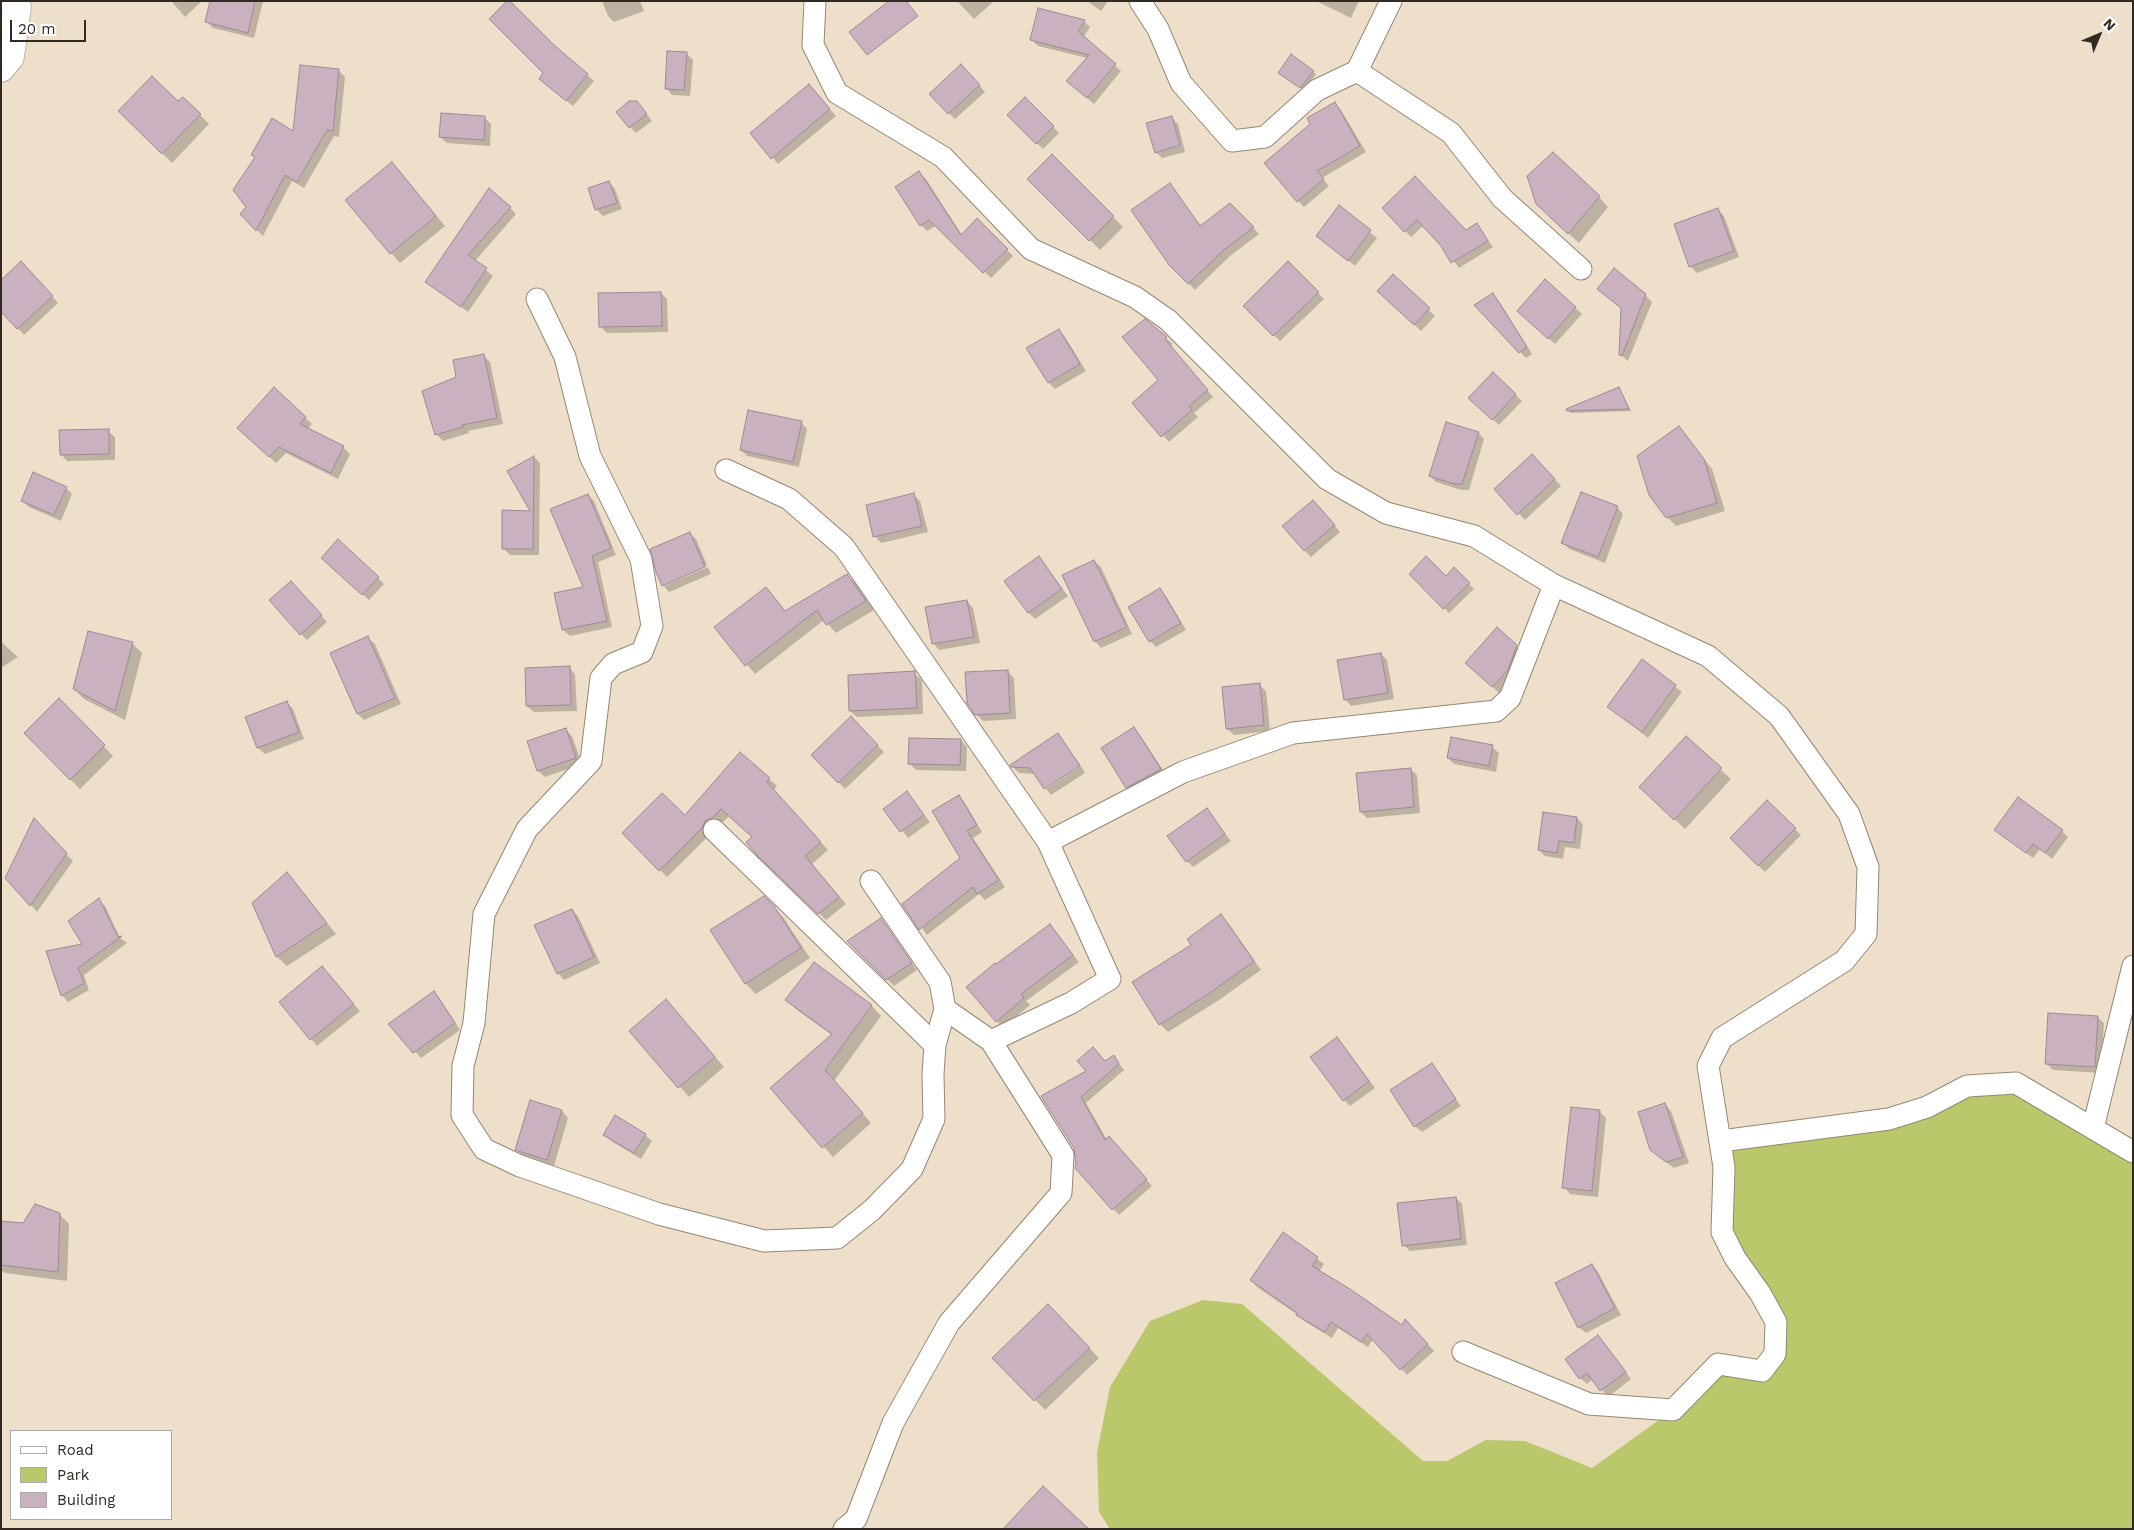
<!DOCTYPE html>
<html>
<head>
<meta charset="utf-8">
<style>
	body { margin:0 }
	#map { position:relative; width:2134px; height:1530px; overflow:hidden; background:#eddfca; font-family:"Work Sans",sans-serif }
	canvas { display:block }
	.frame { position:absolute; inset:0; border:2px solid #302a22; pointer-events:none }
	.legend { position:absolute; left:10px; top:1430px; width:162px; height:90px; box-sizing:border-box; background:#fff; border:1px solid #acaaa7; margin:0; padding:6px 9px; list-style:none; font-size:15px; color:#302a22 }
	.legend li { display:flex; align-items:center; gap:10px; height:25px }
	.legend b { width:25px; border:1px solid #acaaa7 }
	.north { position:absolute; left:2074px; top:10px; width:50px; height:50px; -webkit-text-stroke:4px #fff; paint-order:stroke; rotate:45deg; font-size:14px; font-weight:700; line-height:20px; text-align:center; color:#302a22 }
	.north::after { content:''; display:block; margin:auto; width:18px; height:22px; background:#302a22; clip-path:polygon(50% 0,100% 100%,50% 72%,0 100%) }
	.scale { position:absolute; left:10px; top:20px; width:76px; height:22px; box-sizing:border-box; border:2px solid #302a22; border-top:0; padding-left:6px; font-size:15px; line-height:18px; white-space:nowrap; color:#302a22; -webkit-text-stroke:4px #fff; paint-order:stroke }
</style>
</head>
<body>
<div id="map">
<canvas width="2134" height="1530"></canvas>
<div class="frame"></div>
<ul class="legend">
<li><b style="height:6px;background:#fff"></b>Road</li>
<li><b style="height:14px;background:#bac86b"></b>Park</li>
<li><b style="height:14px;background:#c9b1bf"></b>Building</li>
</ul>
<div class="north">N</div>
<div class="scale">20 m</div>
</div>
<script>
const c = document.querySelector('canvas').getContext('2d');
c.lineJoin = 'round';
function paint(path, color) { c.fillStyle = color; c.fill(path, 'evenodd'); }
const poly = rows => new Path2D(rows.map(r => 'M' + r).join(''));
function trace(path, color, width, dash) { c.strokeStyle = color; c.lineWidth = width; c.lineCap = dash ? 'butt' : 'round'; c.setLineDash(dash || []); c.stroke(path); }
const green = poly([
	[2016,1083,2133,1152,2133,1529,1110,1529,1099,1512,1097,1452,1110,1387,1150,1321,1203,1300,1242,1304,1423,1461,1447,1461,1486,1440,1525,1441,1592,1468,1673,1410,1718,1364,1762,1371,1776,1321,1735,1258,1721,1141,1820,1129]
]);
const shadow = poly([
	[171,1,202,1,185,17],
	[212,1,263,1,254,38,213,28,207,22],
	[602,1,640,1,644,11,614,22,608,16],
	[957,1,990,1,992,3,974,19],
	[1087,1,1108,1,1101,11],
	[1316,1,1359,1,1351,18],
	[1084,21,1090,27,1083,38,1121,71,1094,104,1074,87,1087,58,1038,46,1031,39],
	[553,46,594,81,573,106,547,85,544,73],
	[687,54,693,60,690,96,672,95,666,88],
	[339,71,345,77,339,137,334,136,304,188,292,181,263,236,241,214,247,207,256,158,294,133],
	[968,72,985,92,955,119,949,113],
	[1313,72,1316,74,1304,90,1283,76],
	[815,92,836,116,778,164,752,133],
	[183,98,209,124,172,163,120,111,178,103],
	[1025,99,1059,133,1043,149,1008,115],
	[1335,103,1341,110,1366,152,1322,178,1329,186,1304,207,1298,201],
	[643,109,652,121,636,133,630,127],
	[1171,117,1178,124,1185,152,1162,158,1156,152],
	[485,118,491,124,490,146,447,143,440,137],
	[1052,156,1123,227,1100,250,1029,179],
	[392,163,445,226,400,263,391,253],
	[919,173,926,179,962,235,977,220,1013,256,991,278,937,225,927,231,921,225],
	[609,182,615,189,622,209,603,216,596,209],
	[1170,184,1201,226,1230,204,1259,234,1230,256,1195,290,1170,264],
	[1599,197,1608,207,1579,243,1548,214],
	[1339,207,1377,238,1355,266,1318,236],
	[510,208,516,214,475,261,493,276,468,312,427,282],
	[1383,208,1466,232,1477,225,1493,247,1459,268,1442,245,1424,225,1411,237],
	[1718,210,1724,216,1739,257,1697,273,1690,266],
	[1288,263,1324,299,1280,341,1245,306],
	[28,269,58,303,24,335,1,310],
	[1393,276,1435,316,1421,331,1385,297],
	[1546,281,1582,314,1555,344,1525,318],
	[1599,289,1645,295,1652,302,1628,361,1620,354,1622,309],
	[661,293,667,299,668,332,607,333,600,326],
	[1493,295,1499,301,1532,354,1526,358,1476,305],
	[1145,321,1173,344,1170,346,1213,397,1194,413,1198,417,1169,442,1134,403,1160,380],
	[1059,331,1065,337,1086,371,1055,389,1049,383,1028,349],
	[484,356,490,362,503,424,468,431,469,433,443,441,436,434,458,378],
	[1493,373,1522,401,1499,425,1476,404],
	[1619,388,1631,411,1571,413,1568,410],
	[274,389,312,424,307,429,343,447,350,454,338,479,286,453,276,463,245,434],
	[801,422,807,429,799,467,747,456,741,450],
	[1679,427,1712,469,1725,511,1676,526,1667,517],
	[108,431,115,437,115,460,67,461,61,454],
	[1478,433,1484,439,1469,490,1461,490,1436,482,1430,476],
	[534,457,540,463,539,555,510,555,503,548,532,512],
	[1538,462,1561,486,1525,520,1495,489],
	[66,488,72,494,61,521,29,507,22,501],
	[588,495,594,501,616,555,598,562,612,627,570,636,563,630,555,594,584,588],
	[914,495,920,501,928,532,881,543,875,536],
	[1617,507,1623,514,1605,563,1569,549,1563,542],
	[1320,508,1340,532,1311,557,1304,550],
	[689,533,696,539,707,565,664,584,664,586,663,585],
	[1039,558,1068,596,1035,619,1029,613],
	[1094,561,1101,567,1132,634,1101,648,1095,641],
	[329,564,378,578,384,584,369,600],
	[708,567,711,574,669,592,664,586],
	[1454,569,1474,589,1449,613,1411,574,1446,578],
	[847,575,856,584,874,610,836,633,824,620,755,674,716,627,766,588,786,612],
	[297,589,327,622,307,640,301,634],
	[1160,590,1166,596,1186,630,1156,647,1150,641],
	[967,601,973,608,980,643,939,650,933,643],
	[368,638,375,644,401,704,364,720,358,714],
	[1,642,18,657,1,668],
	[132,643,142,653,125,720,84,699,74,689],
	[1516,646,1523,652,1514,676,1499,693,1473,669],
	[1381,654,1387,660,1394,699,1351,706,1345,699],
	[1642,661,1682,692,1648,738,1609,707],
	[569,668,575,674,577,711,534,712,527,706],
	[1007,671,1014,678,1016,719,983,721,976,714],
	[915,674,922,680,923,714,857,717,850,711],
	[1259,685,1266,691,1270,731,1234,735,1227,729],
	[59,700,113,756,80,789,25,733],
	[287,703,293,709,304,739,265,754,258,748,247,718],
	[851,718,884,752,845,789,813,755],
	[565,729,572,736,582,764,545,777,538,771,528,742],
	[1134,729,1140,735,1167,776,1133,793,1127,787],
	[1058,735,1080,764,1044,788,1035,774,1019,773,1012,766],
	[1686,738,1731,779,1685,829,1650,796],
	[961,740,967,747,966,771,916,770,909,763],
	[1492,747,1499,753,1496,772,1454,764,1448,758],
	[740,753,777,786,774,790,828,850,812,864,846,904,826,920,757,853,753,838,729,816,667,877,623,833,685,817],
	[1081,766,1085,773,1051,795,1046,789],
	[1410,769,1417,775,1420,813,1367,818,1361,812],
	[907,793,930,822,908,838,885,809],
	[959,797,965,803,982,832,973,838,1005,887,985,900,979,894,927,935,904,904,962,858],
	[1767,802,1801,835,1765,872,1731,838],
	[1207,810,1231,841,1193,867,1187,861],
	[1577,818,1583,824,1580,849,1565,847,1563,859,1545,856,1539,850],
	[34,821,73,861,37,912,7,877],
	[2062,831,2068,837,2052,859,2040,849,2033,858,2002,836],
	[287,874,336,934,287,966,277,957,254,904],
	[764,897,783,917,810,958,756,994,746,984,712,931],
	[98,900,105,906,120,938,127,943,84,975,89,990,68,1002,62,995,48,952,84,945],
	[572,910,578,916,600,963,564,980,558,973],
	[1220,916,1229,924,1261,970,1219,1000,1168,1032,1160,1024,1193,945],
	[881,919,917,970,894,986,849,942],
	[1050,926,1079,962,1026,1001,1030,1005,1003,1028,968,987],
	[814,963,872,1006,881,1016,834,1081,871,1123,833,1157,772,1088,832,1035,797,1010,787,1000],
	[328,974,360,1011,317,1046,281,1002],
	[434,992,440,999,460,1030,421,1058,390,1025],
	[675,1011,724,1067,689,1097,631,1031],
	[2097,1017,2104,1023,2101,1073,2053,1070,2047,1064],
	[1343,1045,1375,1088,1350,1106,1344,1100],
	[1114,1057,1124,1070,1086,1103,1107,1140,1115,1144,1152,1186,1119,1215,1076,1168,1075,1148,1043,1097],
	[1432,1065,1461,1106,1422,1132,1415,1126],
	[1665,1104,1671,1111,1689,1163,1674,1168,1658,1156],
	[562,1111,568,1118,554,1166,523,1156,516,1149],
	[1600,1112,1606,1118,1598,1197,1570,1194,1564,1187],
	[605,1134,645,1135,652,1141,641,1159,611,1141],
	[1456,1198,1462,1204,1467,1245,1410,1251,1404,1245],
	[59,1214,69,1224,67,1281,5,1273,1,1270,1,1222,24,1225],
	[1283,1234,1324,1264,1319,1272,1402,1327,1412,1327,1434,1351,1407,1375,1373,1339,1368,1347,1338,1328,1332,1338,1304,1321,1298,1315,1257,1287,1251,1280],
	[1592,1265,1598,1272,1621,1315,1586,1333,1579,1327],
	[1048,1305,1099,1358,1045,1410,994,1358],
	[1604,1343,1631,1379,1608,1397,1593,1379,1587,1384,1580,1378]
]);
const building = poly([
	[210,1,255,1,248,33,205,22,210,1],
	[507,1,510,1,554,45,588,74,566,101,539,79,543,73,489,19,507,1],
	[889,1,906,1,918,16,867,55,849,32,889,1],
	[1038,8,1085,20,1078,31,1116,64,1087,98,1066,81,1089,55,1030,40,1038,8],
	[667,51,687,52,684,90,665,89,667,51],
	[1291,54,1314,71,1300,88,1278,73,1291,54],
	[961,64,980,85,948,114,929,94,961,64],
	[300,65,339,69,333,131,327,130,297,182,285,175,256,231,240,214,246,207,233,190,255,157,251,155,272,118,293,131,300,65],
	[152,76,178,101,183,97,201,114,162,154,118,111,152,76],
	[809,84,830,109,771,159,750,133,809,84],
	[1025,97,1054,126,1036,144,1007,115,1025,97],
	[629,101,637,101,647,114,629,128,616,112,629,101],
	[1335,102,1360,146,1317,171,1324,179,1297,202,1264,163,1310,124,1307,118,1335,102],
	[441,113,485,116,484,140,439,137,441,113],
	[1172,116,1180,145,1155,153,1146,123,1172,116],
	[1553,152,1600,196,1568,234,1536,204,1527,176,1553,152],
	[1052,154,1114,216,1089,241,1027,179,1052,154],
	[392,162,436,216,390,254,345,200,392,162],
	[919,171,961,235,977,218,1008,249,983,273,929,220,920,226,895,187,919,171],
	[1415,176,1466,230,1477,223,1488,241,1451,263,1441,246,1417,220,1404,232,1382,208,1415,176],
	[609,181,617,203,595,210,588,188,609,181],
	[1170,183,1200,226,1230,203,1254,227,1224,250,1188,284,1169,265,1131,210,1170,183],
	[489,188,511,207,468,255,487,268,461,307,425,282,489,188],
	[1339,205,1371,230,1348,261,1316,236,1339,205],
	[1718,208,1734,251,1689,267,1674,224,1718,208],
	[21,261,53,296,17,329,1,312,1,280,21,261],
	[1288,261,1319,292,1273,336,1243,306,1288,261],
	[1614,268,1646,294,1622,356,1619,355,1621,308,1597,289,1614,268],
	[1393,274,1430,308,1414,325,1377,291,1393,274],
	[1545,279,1576,307,1548,339,1517,311,1545,279],
	[661,292,662,326,599,327,598,293,661,292],
	[1493,293,1527,347,1519,353,1474,305,1493,293],
	[1145,319,1167,337,1165,339,1208,390,1189,406,1192,410,1161,437,1132,403,1158,380,1122,337,1145,319],
	[1059,329,1080,364,1048,383,1026,348,1059,329],
	[484,354,497,418,462,425,463,427,435,435,422,391,456,377,453,360,484,354],
	[1493,372,1516,394,1492,420,1468,398,1493,372],
	[274,387,306,417,300,424,344,446,331,473,279,447,269,457,237,428,274,387],
	[1619,387,1629,409,1567,411,1566,409,1619,387],
	[748,410,802,421,793,462,740,450,748,410],
	[1446,422,1479,432,1462,484,1454,484,1429,476,1446,422],
	[1679,426,1704,459,1717,503,1666,518,1649,495,1637,456,1679,426],
	[109,429,109,454,60,455,59,430,109,429],
	[1532,454,1555,479,1517,515,1494,489,1532,454],
	[534,456,533,549,502,549,502,510,530,511,507,471,534,456],
	[33,472,67,487,54,515,21,501,33,472],
	[1581,492,1618,506,1598,557,1561,543,1581,492],
	[914,493,922,526,873,537,866,505,914,493],
	[588,494,611,548,592,556,607,621,562,630,554,593,583,587,550,509,588,494],
	[1313,500,1335,525,1304,551,1282,526,1313,500],
	[690,532,705,567,662,586,656,572,650,549,690,532],
	[338,539,379,577,362,595,321,558,338,539],
	[1039,556,1062,589,1028,613,1004,581,1039,556],
	[1426,556,1446,576,1454,567,1470,583,1443,609,1409,574,1426,556],
	[1094,560,1127,627,1094,642,1062,575,1094,560],
	[847,574,866,601,826,625,817,610,745,666,714,627,766,587,785,611,847,574],
	[291,581,322,615,300,635,269,600,291,581],
	[1160,588,1181,623,1149,642,1128,607,1160,588],
	[967,600,974,637,932,644,925,607,967,600],
	[1497,627,1517,645,1508,670,1492,687,1465,663,1497,627],
	[88,631,133,642,115,711,73,689,88,631],
	[368,636,395,698,357,714,330,653,368,636],
	[1381,653,1388,693,1344,700,1337,660,1381,653],
	[1642,659,1676,685,1642,732,1607,707,1642,659],
	[570,666,571,705,526,706,525,668,570,666],
	[1008,670,1010,713,975,715,967,703,965,672,1008,670],
	[915,671,917,708,849,711,848,675,915,671],
	[1260,683,1264,725,1226,729,1222,687,1260,683],
	[59,698,105,745,70,780,24,733,59,698],
	[287,701,299,732,257,748,245,717,287,701],
	[851,716,878,745,838,783,811,755,851,716],
	[1134,727,1161,769,1126,788,1101,748,1134,727],
	[566,728,576,758,537,771,527,741,566,728],
	[1058,733,1080,766,1044,789,1030,768,1011,767,1010,765,1058,733],
	[1686,736,1722,768,1674,820,1639,787,1686,736],
	[1451,737,1493,745,1489,766,1447,758,1451,737],
	[909,738,961,739,960,765,908,764,909,738],
	[740,752,770,778,767,782,821,842,805,856,839,897,818,914,756,854,746,842,752,837,721,809,712,818,705,821,702,828,659,871,622,833,662,793,685,815,740,752],
	[1411,768,1414,807,1360,812,1356,773,1411,768],
	[907,791,924,815,900,832,883,809,907,791],
	[959,795,977,825,967,831,999,880,977,894,973,887,919,930,902,904,960,858,932,811,959,795],
	[2018,797,2063,830,2045,853,2033,844,2026,853,1994,830,2018,797],
	[1767,800,1796,828,1758,866,1730,838,1767,800],
	[1207,808,1225,834,1186,862,1167,836,1207,808],
	[1543,812,1577,817,1574,843,1559,841,1557,853,1538,850,1543,812],
	[34,818,67,853,30,906,5,878,34,818],
	[287,872,327,923,276,957,252,903,287,872],
	[764,896,774,906,801,948,745,984,710,930,764,896],
	[99,898,118,937,122,936,78,968,84,983,61,996,46,951,82,944,68,921,99,898],
	[572,909,594,957,557,974,534,925,572,909],
	[1221,914,1254,961,1210,993,1159,1025,1132,982,1191,945,1187,939,1221,914],
	[881,918,912,963,886,980,847,941,881,918],
	[1050,924,1073,955,1021,994,1024,998,996,1022,966,987,995,963,996,964,1050,924],
	[814,962,872,1005,825,1070,863,1113,822,1148,770,1088,832,1034,785,1000,814,962],
	[322,966,354,1004,310,1040,279,1002,322,966],
	[434,991,455,1023,413,1053,388,1024,434,991],
	[666,999,715,1057,678,1088,629,1031,666,999],
	[2048,1013,2098,1016,2095,1067,2045,1064,2048,1013],
	[1337,1037,1369,1081,1343,1101,1310,1057,1337,1037],
	[1093,1047,1105,1061,1114,1055,1119,1064,1081,1097,1105,1140,1109,1136,1147,1179,1112,1210,1075,1168,1076,1165,1074,1148,1041,1096,1086,1071,1077,1061,1093,1047],
	[1432,1063,1456,1099,1414,1127,1390,1090,1432,1063],
	[530,1100,562,1110,547,1160,515,1150,530,1100],
	[1665,1103,1683,1157,1666,1162,1650,1150,1638,1112,1665,1103],
	[1571,1107,1600,1110,1592,1191,1562,1188,1571,1107],
	[615,1115,646,1134,634,1153,603,1135,615,1115],
	[1456,1197,1461,1239,1402,1246,1397,1203,1456,1197],
	[35,1204,60,1213,58,1272,1,1265,1,1221,23,1223,35,1204],
	[1283,1232,1318,1257,1312,1266,1350,1289,1402,1325,1405,1319,1428,1344,1400,1370,1367,1334,1361,1342,1331,1322,1325,1332,1296,1315,1297,1313,1250,1280,1283,1232],
	[1592,1264,1615,1308,1578,1328,1555,1283,1592,1264],
	[1048,1304,1090,1348,1034,1401,992,1358,1048,1304],
	[1598,1335,1626,1372,1600,1391,1587,1373,1579,1379,1565,1359,1598,1335],
	[1043,1486,1089,1529,1003,1529,1043,1486]
]);
const street = poly([
	[815,1,813,45,837,93,943,157,1031,249,1135,297,1168,320,1327,479,1386,513,1474,536,1554,585,1708,656,1779,716,1849,814,1868,867,1866,934,1844,961,1722,1038,1708,1066,1724,1167,1722,1232,1735,1258,1760,1293,1776,1322,1775,1354,1762,1371,1718,1364,1673,1410,1589,1404,1463,1352],
	[1140,1,1158,29,1181,83,1232,141,1265,137,1317,90,1357,71,1451,133,1502,198,1581,269],
	[1357,71,1391,1],
	[537,299,565,357,590,456,641,559,652,626,642,652,613,664,601,678,591,761,527,829,484,914,474,1023,463,1066,462,1115,484,1149,520,1166,659,1214,764,1241,837,1238,872,1210,912,1169,934,1119,933,1074,935,1045,945,1009,991,1041,1063,1155,1061,1193,949,1323,893,1423,856,1519,844,1529],
	[726,470,789,499,844,547,1048,842,1110,979,1071,1003,991,1041],
	[714,830,935,1045],
	[1048,842,1183,772,1293,733,1496,711,1510,698,1554,585],
	[871,881,940,982,945,1009],
	[2093,1128,2133,966],
	[1721,1141,1889,1119,1927,1107,1967,1086,2016,1083,2133,1152]
]);
const primary = poly([
	[1,68,10,57,17,7,13,1]
]);
paint(green, '#bac86b');
paint(shadow, '#0003');
paint(building, '#c9b1bf');
trace(building, '#9f8895', 1);
trace(street, '#948773', 23);
trace(primary, '#948773', 29);
trace(street, '#fff', 21);
trace(primary, '#fff', 28);
</script>
</body>
</html>
